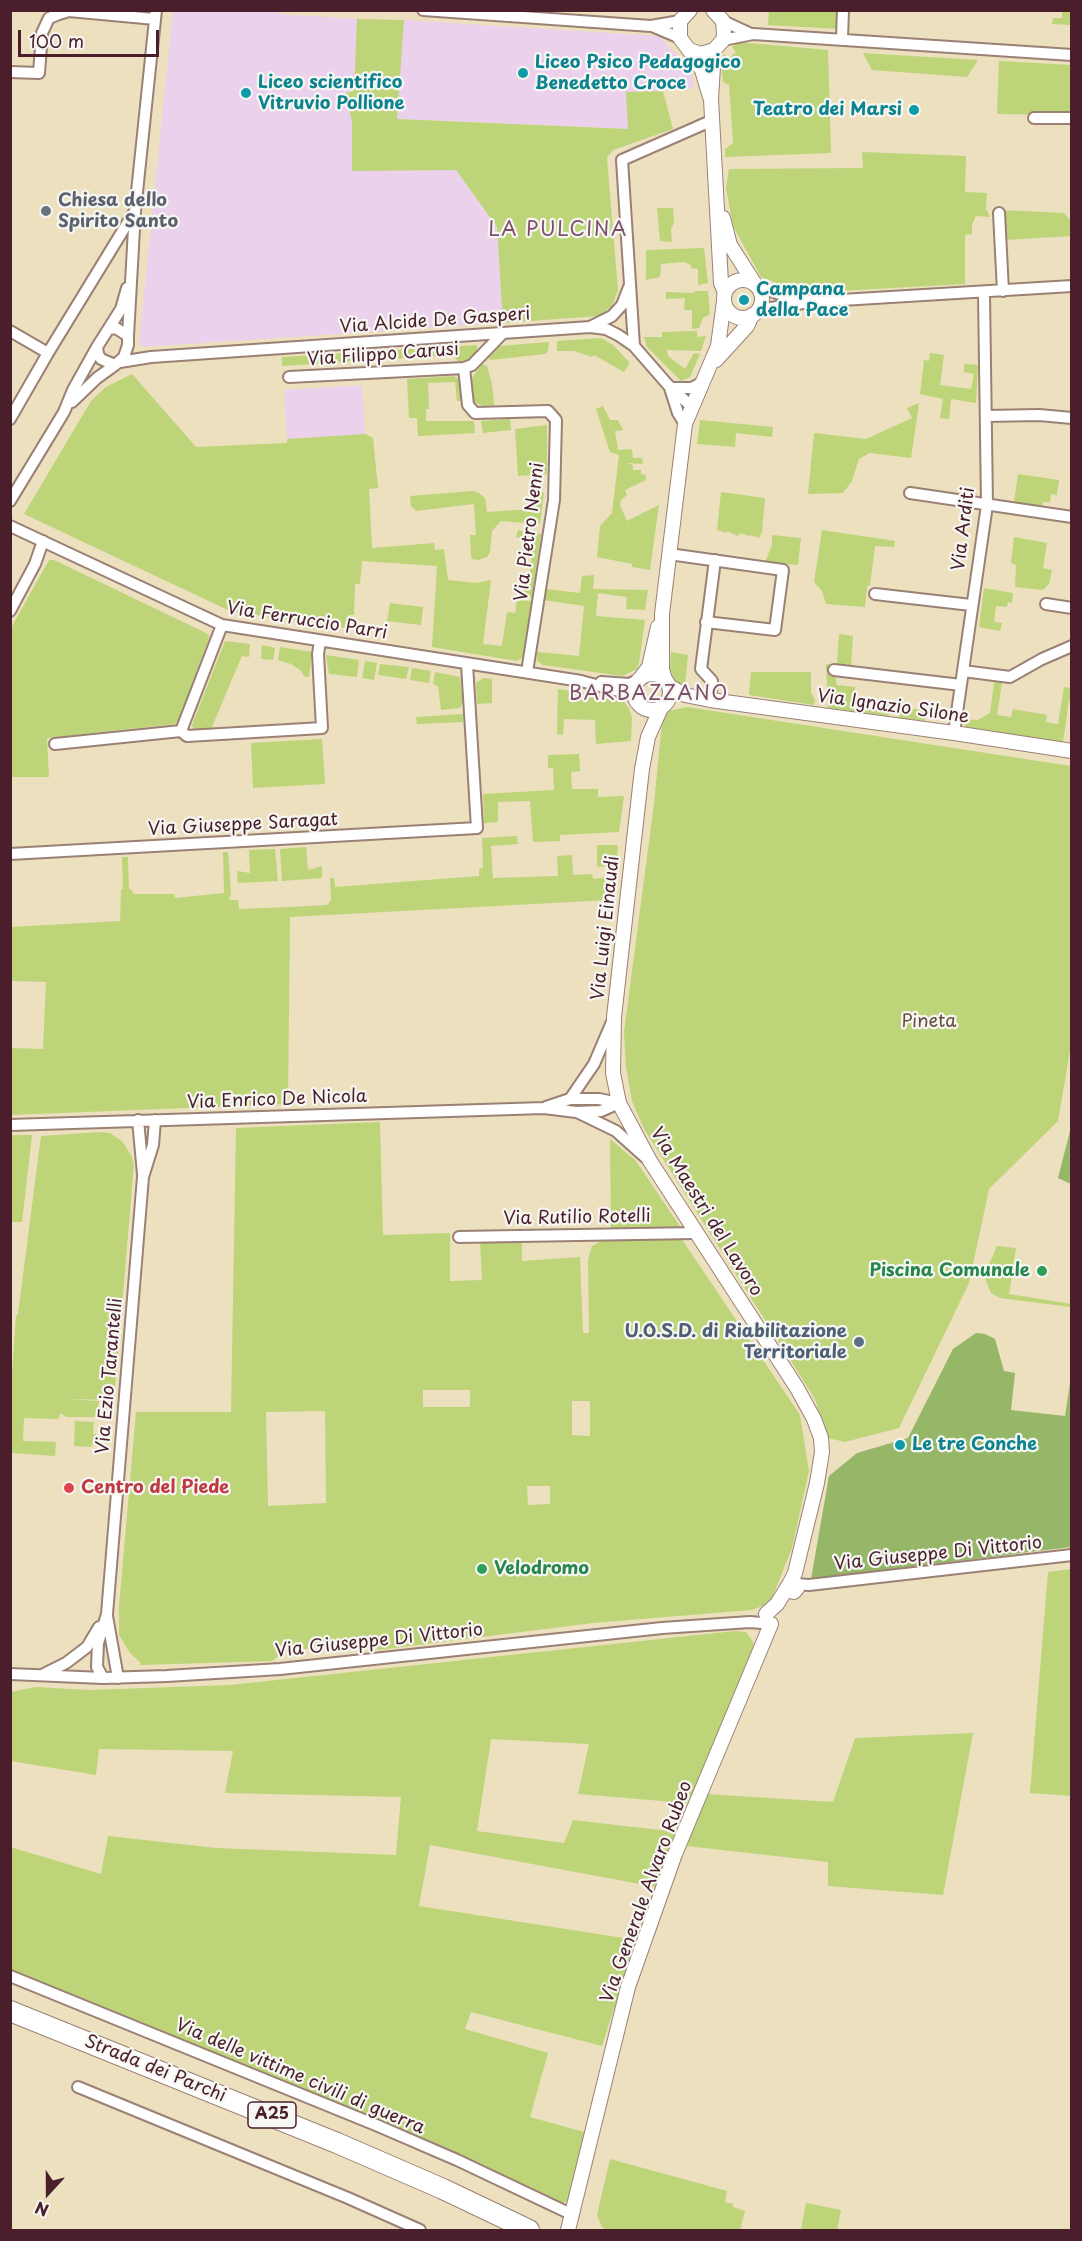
<!DOCTYPE html>
<html>
<head>
<meta charset="utf-8">
<style>
	body { margin:0 }
	#map { position:relative; width:1082px; height:2241px; overflow:hidden; background:#ece0bf; font-family:"Playpen Sans",sans-serif }
	canvas { display:block }
	.frame { position:absolute; inset:0; border:12px solid #4a1f2b; pointer-events:none }
	.north { position:absolute; left:18px; top:2163px; width:60px; height:60px; -webkit-text-stroke:4px #f6f6f2; paint-order:stroke; rotate:201deg; font-size:16px; font-weight:700; line-height:24px; text-align:center; color:#4a1f2b }
	.north::after { content:''; display:block; margin:auto; width:21px; height:27px; background:#4a1f2b; clip-path:polygon(50% 0,100% 100%,50% 72%,0 100%) }
	.scale { position:absolute; left:18px; top:30px; width:141px; height:27px; box-sizing:border-box; border:3px solid #4a1f2b; border-top:0; padding-left:8px; font-size:18px; line-height:21px; white-space:nowrap; color:#4a1f2b; -webkit-text-stroke:4px #f6f6f2; paint-order:stroke }
</style>
</head>
<body>
<div id="map">
<canvas width="1082" height="2241"></canvas>
<div class="frame"></div>
<div class="north">N</div>
<div class="scale">100 m</div>
</div>
<script>
const c = document.querySelector('canvas').getContext('2d');
c.lineJoin = 'round';
function paint(path, color) { c.fillStyle = color; c.fill(path, 'evenodd'); }
const poly = rows => new Path2D(rows.map(r => 'M' + r).join(''));
function trace(path, color, width, dash) { c.strokeStyle = color; c.lineWidth = width; c.lineCap = dash ? 'butt' : 'round'; c.setLineDash(dash || []); c.stroke(path); }
function label(font, color, halo, rows, align = 'center') {
  c.font = font + ' "Playpen Sans",sans-serif'; c.lineWidth = 4.5; c.setLineDash([]); c.textBaseline = 'middle'; c.strokeStyle = halo; c.fillStyle = color; for (const [text, x, y, turn = 0] of rows) {
    c.save(); c.translate(x, y); c.rotate((+turn || 0) * Math.PI / 180); c.textAlign = isNaN(turn) ? turn : align; if (halo) c.strokeText(text, 0, 0); c.fillText(text, 0, 0); c.restore();
  }
}
const built = poly([
	[274,10,279,14,357,19,354,91,346,94,352,122,352,171,456,170,497,227,503,323,143,347,139,343,173,11],
	[404,20,659,36,692,70,694,88,635,93,628,129,397,119],
	[362,385,365,434,287,439,284,390]
]);
const green = poly([
	[769,11,840,11,839,29,768,25],
	[1062,11,1071,11,1071,25,1052,24,1053,18,1062,18],
	[357,19,404,20,397,119,628,129,626,92,663,91,673,129,613,150,607,158,618,290,612,306,599,316,503,323,497,227,456,170,352,171,352,122,346,93,354,91],
	[738,42,828,50,831,153,725,157,725,149,733,143,729,85,723,82,721,60,724,54,729,58,736,52,732,47],
	[863,53,978,60,967,77,872,70],
	[999,61,1071,65,1071,115,997,114],
	[862,152,966,156,965,192,987,193,986,209,990,217,976,216,972,225,972,234,965,235,965,284,802,293,761,277,733,226,726,188,729,169,863,168],
	[657,208,673,208,674,223,671,229,672,242,660,241],
	[1001,210,1064,213,1069,219,1071,218,1071,236,1005,240],
	[704,248,708,283,698,285,698,269,691,268,691,265,684,262,661,264,660,277,646,280,646,250],
	[695,291,708,291,710,314,703,318,699,328,692,329,692,310,684,310,685,298,666,299,666,292,694,293],
	[697,331,697,337,706,336,701,351,667,350,668,356,685,369,694,353,700,354,690,377,681,381,647,347,644,337,662,337,662,332],
	[601,338,613,345,630,363,624,372,594,355,592,357,574,351,557,351,557,341],
	[549,342,548,351,545,354,490,360,489,358,499,346],
	[477,345,477,351,467,361,458,362,454,355,282,366,282,357],
	[930,353,944,355,940,385,971,389,974,374,964,372,964,364,978,365,976,403,951,399,949,419,940,418,943,399,920,394,924,360,929,361],
	[482,364,487,366,492,384,494,405,483,406,475,403,472,395,472,378],
	[132,374,196,447,287,443,287,439,365,434,373,438,378,488,369,489,372,548,434,543,435,550,444,549,448,580,477,583,491,580,483,644,502,646,507,612,515,613,517,600,532,601,524,657,517,661,432,647,437,566,362,561,360,584,355,584,354,615,348,615,346,628,230,611,24,514,91,401,106,387],
	[454,376,459,379,461,385,463,401,457,401,455,382,428,383,429,409,426,409,426,421,474,421,475,433,418,436,417,418,409,418,407,379],
	[919,403,911,458,870,453,859,459,852,481,843,493,808,494,814,433,866,439,912,418,907,408],
	[603,406,610,420,618,420,623,430,615,431,618,450,632,449,633,458,642,458,643,464,627,463,633,465,633,470,641,470,641,474,646,475,646,480,625,490,627,495,621,500,620,505,627,521,659,505,650,570,632,567,632,564,597,557,600,526,612,513,619,455,610,452,596,409],
	[510,419,511,430,483,433,481,421],
	[700,420,773,427,772,437,736,433,735,447,697,444],
	[547,425,547,474,518,476,515,429],
	[1018,474,1059,480,1057,495,1051,494,1050,502,1043,502,1042,508,1014,502],
	[537,489,544,493,540,524,501,521,492,531,490,552,487,557,478,560,472,559,471,556,470,535,476,535,474,504,416,511,411,506,410,496,473,491,479,493,485,498,487,512,531,509,531,493],
	[721,492,765,498,762,532,759,538,750,535,749,536,740,533,738,536,727,531,726,533,717,530],
	[518,530,541,534,532,598,519,597,521,578,529,578,534,541,516,537],
	[822,530,895,541,894,547,875,546,870,585,867,586,865,607,826,604,822,591,814,582],
	[772,535,801,538,798,565,765,562,772,545],
	[1014,537,1047,543,1043,568,1052,570,1049,584,1043,590,1015,587,1016,565,1011,563],
	[49,560,54,560,204,632,209,635,209,638,179,720,175,724,47,738,49,777,11,777,11,628],
	[594,575,593,589,648,590,645,610,626,609,627,597,598,593,596,616,645,620,639,663,637,669,622,676,543,665,537,661,537,652,579,656,584,606,544,600,546,589,580,593,582,576],
	[984,588,1013,593,1012,603,1008,602,1007,607,996,606,994,622,1002,623,1000,631,979,627],
	[390,603,423,607,421,625,387,621],
	[839,634,853,636,851,665,837,664],
	[225,641,250,644,249,657,242,656,211,729,199,731,194,729,192,725],
	[262,645,275,648,273,660,261,659],
	[280,647,312,652,309,677,305,677,300,670,291,664,278,660],
	[671,652,688,655,685,686,678,683,673,677,670,669],
	[326,655,359,660,357,677,329,674],
	[365,661,377,663,374,680,362,678],
	[380,664,409,667,406,679,378,675],
	[826,664,829,664,828,674,835,675,837,685,855,687,854,698,890,702,889,716,828,708],
	[412,668,431,671,429,683,410,680],
	[435,672,460,677,463,702,460,708,441,710,438,686,433,684],
	[751,672,811,672,811,692,815,700,814,705,749,695],
	[483,678,492,679,492,703,477,704,476,683],
	[994,682,1002,683,997,715,1011,717,1013,709,1047,715,1046,722,1058,724,1064,687,1071,688,1071,700,1069,700,1063,742,966,728,963,719,978,720,990,713],
	[558,689,612,697,623,701,629,708,632,718,631,741,596,744,595,720,564,719,563,735,557,734],
	[922,705,926,706,925,721,899,718,901,707,921,710],
	[687,707,1071,766,1072,1039,1058,1121,989,1189,969,1283,899,1428,845,1442,828,1438,815,1399,644,1129,632,1101,626,1067,624,1032,654,804,661,732,663,721,669,711],
	[463,714,463,722,417,724,416,717],
	[322,739,325,784,253,788,251,743],
	[579,754,580,771,571,772,572,789,598,789,598,797,624,796,619,832,560,835,560,841,533,842,530,801,498,802,498,822,484,823,483,794,554,790,553,768,548,768,548,755],
	[517,836,518,844,491,846,493,878,558,876,557,856,572,855,573,875,592,874,593,879,612,877,609,900,290,917,288,1104,11,1115,11,1048,43,1049,46,982,11,981,11,927,120,921,121,890,123,889,122,857,128,857,129,889,132,890,133,894,174,894,175,898,224,893,223,852,228,852,231,894,229,900,238,900,239,909,290,907,327,905,331,900,330,878,334,878,335,887,479,876,479,869,483,868,482,838],
	[597,845,618,845,617,865,597,867],
	[306,847,308,870,322,866,322,878,282,881,280,849],
	[275,849,278,881,238,883,237,871,250,873,249,850],
	[380,1122,383,1235,450,1233,450,1281,482,1280,480,1241,522,1241,522,1261,580,1257,583,1333,589,1333,588,1260,592,1246,606,1238,681,1238,800,1415,809,1471,792,1548,770,1603,752,1610,593,1623,378,1650,372,1643,285,1651,272,1661,140,1665,141,1663,130,1653,119,1635,119,1607,136,1412,231,1412,236,1128],
	[423,1390,470,1390,470,1407,423,1407],
	[572,1401,590,1401,590,1436,572,1435],
	[325,1411,326,1503,268,1506,266,1412],
	[527,1486,550,1486,550,1504,528,1505],
	[101,1132,110,1133,122,1141,131,1155,134,1164,114,1400,65,1399,99,1401,96,1417,66,1417,61,1413,58,1419,24,1418,23,1441,56,1442,55,1456,11,1453,11,1386,16,1316,18,1314,41,1136],
	[11,1135,32,1135,22,1222,11,1222],
	[610,1139,636,1161,681,1228,611,1229],
	[997,1246,1016,1248,1009,1294,1071,1304,1071,1307,1000,1298,991,1293,984,1276],
	[75,1421,94,1422,93,1434,96,1434,96,1440,91,1447,74,1446],
	[1071,1569,1071,1796,1030,1793,1048,1572],
	[735,1631,746,1632,753,1642,754,1656,711,1756,693,1793,686,1803,578,1794,589,1744,491,1739,477,1831,564,1843,573,1820,677,1832,656,1887,430,1845,419,1906,636,1940,602,2046,471,2012,465,2029,548,2053,530,2117,584,2132,585,2138,570,2199,561,2205,11,1971,10,1847,101,1874,108,1836,216,1848,396,1855,401,1797,225,1793,233,1751,99,1749,96,1775,11,1761,11,1692,36,1687,89,1690,230,1685],
	[973,1733,943,1895,828,1886,828,1862,687,1846,705,1794,833,1802,855,1738],
	[610,2159,727,2191,725,2202,733,2204,733,2207,745,2211,740,2230,607,2230,602,2227,597,2215],
	[806,2203,841,2210,837,2230,801,2230]
]);
const forest = poly([
	[1071,1127,1072,1184,1071,1184,1058,1178],
	[976,1333,985,1334,995,1339,1004,1371,1015,1373,1011,1410,1065,1416,1071,1376,1071,1547,811,1579,829,1476,857,1453,908,1438,953,1349]
]);
const minor = poly([
	[423,10,651,26,680,21],
	[723,21,749,33],
	[652,26,680,38],
	[842,39,843,10],
	[723,40,753,34,1072,55],
	[10,72,39,73,42,33,49,18,59,14,69,11,155,19],
	[1034,118,1072,118],
	[999,213,1003,291],
	[756,286,798,300,825,301,1072,286],
	[758,310,803,303],
	[590,327,612,316,622,305,629,287],
	[109,329,116,328,128,336,128,345,124,357,115,365,101,359,98,354,97,347,121,309,127,288],
	[10,331,48,353,10,419],
	[128,336,135,211,156,10],
	[634,346,622,160,713,120],
	[48,353,133,214],
	[120,362,151,357,590,327,606,329,618,335,634,346,668,385,691,406],
	[464,368,468,405,475,413,548,411,556,420,554,500,527,672],
	[289,377,464,368,472,365,502,334],
	[670,388,678,413,685,424],
	[670,388,692,388,703,382],
	[72,402,97,378,115,365],
	[986,416,1039,415,1072,418],
	[910,493,1072,517],
	[10,501,64,412,73,390,97,347],
	[10,526,222,625,581,681,626,693,634,697],
	[669,554,783,570,775,630,706,622],
	[875,594,971,605],
	[1046,604,1072,608],
	[10,611,35,564,43,541],
	[834,670,961,685],
	[963,671,1010,677,1042,659,1072,646],
	[601,682,629,684,636,681],
	[710,700,712,681,701,669,715,560],
	[181,731,222,625],
	[954,733,987,505,984,293],
	[55,744,181,731,187,736,322,728,318,654,320,641],
	[10,854,477,828,467,664],
	[570,1099,594,1064,612,1022],
	[546,1107,570,1099,599,1099,619,1103],
	[579,1113,616,1131,645,1157],
	[138,1120,143,1174],
	[10,1125,544,1108,576,1112,601,1111,619,1103],
	[459,1237,696,1233],
	[797,1584,809,1585,1072,1555],
	[107,1616,118,1678],
	[10,1674,103,1678,167,1676,280,1669,662,1628,750,1622,762,1623],
	[44,1674,66,1663,87,1647,99,1627],
	[103,1678,97,1667,98,1643,107,1614,143,1177,153,1145,155,1120],
	[10,1976,376,2125,457,2160,573,2215],
	[78,2087,348,2198,420,2230]
]);
const tertiary = poly([
	[690,10,680,21,680,38,689,50,701,54,714,50,723,40,724,34,723,21,713,10],
	[689,50,702,70,710,97],
	[714,50,711,99,721,283,725,293],
	[723,218,730,245,755,284],
	'724 299a19 19 0 1 1 38 0a19 19 0 1 1-38 0Z',
	[716,360,747,326,752,315],
	'634 692a18 18 0 1 1 36 0a18 18 0 1 1-36 0Z',
	[642,676,649,667,658,627],
	[665,679,662,670,662,614,685,424,718,346,724,301],
	[669,686,685,695,710,700,954,733,1072,751],
	[661,708,648,737,642,769,614,1017,613,1073,619,1103,650,1161,797,1388,814,1419,821,1438,822,1452,817,1483,795,1573,789,1585],
	[766,1614,777,1604,790,1583,795,1583,798,1587,794,1592,790,1591,788,1587],
	[568,2230,628,1987,675,1854,771,1624]
]);
const motorway = poly([
	[10,2011,337,2143,443,2189,529,2230]
]);
const markers = [
	[523,73,6,"#0f9aa8"],
	[246,93,6,"#0f9aa8"],
	[914,110,6,"#0f9aa8"],
	[46,211,6,"#6b7280"],
	[744,300,6,"#0f9aa8"],
	[1042,1271,6,"#2e9e5b"],
	[859,1342,6,"#5c6f8a"],
	[900,1445,6,"#0f9aa8"],
	[69,1488,6,"#e0444e"],
	[482,1569,6,"#2e9e5b"]
];
const shields = [
	[272,2115,48]
];
const shieldNames = [
	["A25",272,2115]
];
const cultureNames = [
	["Liceo Psico Pedagogico",535,63],
	["Benedetto Croce",535,84],
	["Liceo scientifico",258,83],
	["Vitruvio Pollione",258,104],
	["Teatro dei Marsi",902,110,"right"],
	["Campana",756,290],
	["della Pace",756,311],
	["Le tre Conche",912,1445]
];
const worshipNames = [
	["Chiesa dello",58,201],
	["Spirito Santo",58,222]
];
const streetNames = [
	["Via Alcide De Gasperi",435,321,-4],
	["Via Filippo Carusi",383,355,-4],
	["Via Arditi",964,529,-83],
	["Via Pietro Nenni",530,532,-83],
	["Via Ferruccio Parri",307,621,9],
	["Via Ignazio Silone",893,707,8],
	["Via Giuseppe Saragat",243,825,-3],
	["Via Luigi Einaudi",606,928,-84],
	["Via Enrico De Nicola",277,1100,-2],
	["Via Maestri del Lavoro",706,1212,58],
	["Via Rutilio Rotelli",577,1218,-1],
	["Via Ezio Tarantelli",110,1376,-85],
	["Via Giuseppe Di Vittorio",938,1554,-6],
	["Via Giuseppe Di Vittorio",379,1641,-6],
	["Via Generale Alvaro Rubeo",647,1892,-70],
	["Strada dei Parchi",155,2069,22],
	["Via delle vittime civili di guerra",300,2077,23]
];
const parkNames = [
	["Pineta",929,1022]
];
const leisureNames = [
	["Piscina Comunale",1030,1271],
	["Velodromo",494,1569,"left"]
];
const serviceNames = [
	["U.O.S.D. di Riabilitazione",847,1332],
	["Territoriale",847,1353]
];
const healthNames = [
	["Centro del Piede",81,1488]
];
const neighbourhoodNames = [
	["LA PULCINA",558,230],
	["BARBAZZANO",649,694]
];
paint(built, '#ebd1eb');
paint(green, '#bdd478');
paint(forest, '#96b668');
trace(minor, '#9b8075', 14);
trace(tertiary, '#9b8075', 16);
trace(motorway, '#9b8075', 22);
trace(minor, '#fff', 10);
trace(tertiary, '#fff', 14);
trace(motorway, '#fff', 20);
for (const [x, y, r, color] of markers) { const dot = new Path2D(); dot.arc(x, y, r, 0, 2 * Math.PI); c.fillStyle = color; c.fill(dot); trace(dot, '#f6f6f2', 2); }
for (const [x, y, w] of shields) { const box = new Path2D(); box.roundRect(x - w / 2, y - 13, w, 26, 4.5); c.fillStyle = '#f6f6f2'; c.fill(box); trace(box, '#4a1f2b', 1.5); }
label('bold 16px', '#4a1f2b', null, shieldNames);
label('bold 18px', '#0d838f', '#f6f6f2', cultureNames, 'left');
label('bold 18px', '#5b616d', '#f6f6f2', worshipNames, 'left');
label('18px', '#4a1f2b', '#f6f6f2', streetNames);
label('18px', '#674c3e', '#f6f6f2', parkNames);
label('bold 18px', '#27864d', '#f6f6f2', leisureNames, 'right');
label('bold 18px', '#4e5e75', '#f6f6f2', serviceNames, 'right');
label('bold 18px', '#be3a42', '#f6f6f2', healthNames, 'left');
c.letterSpacing = '1.5px';
label('20px', '#804e6a', '#f6f6f2', neighbourhoodNames);
c.letterSpacing = '0px';
</script>
</body>
</html>
